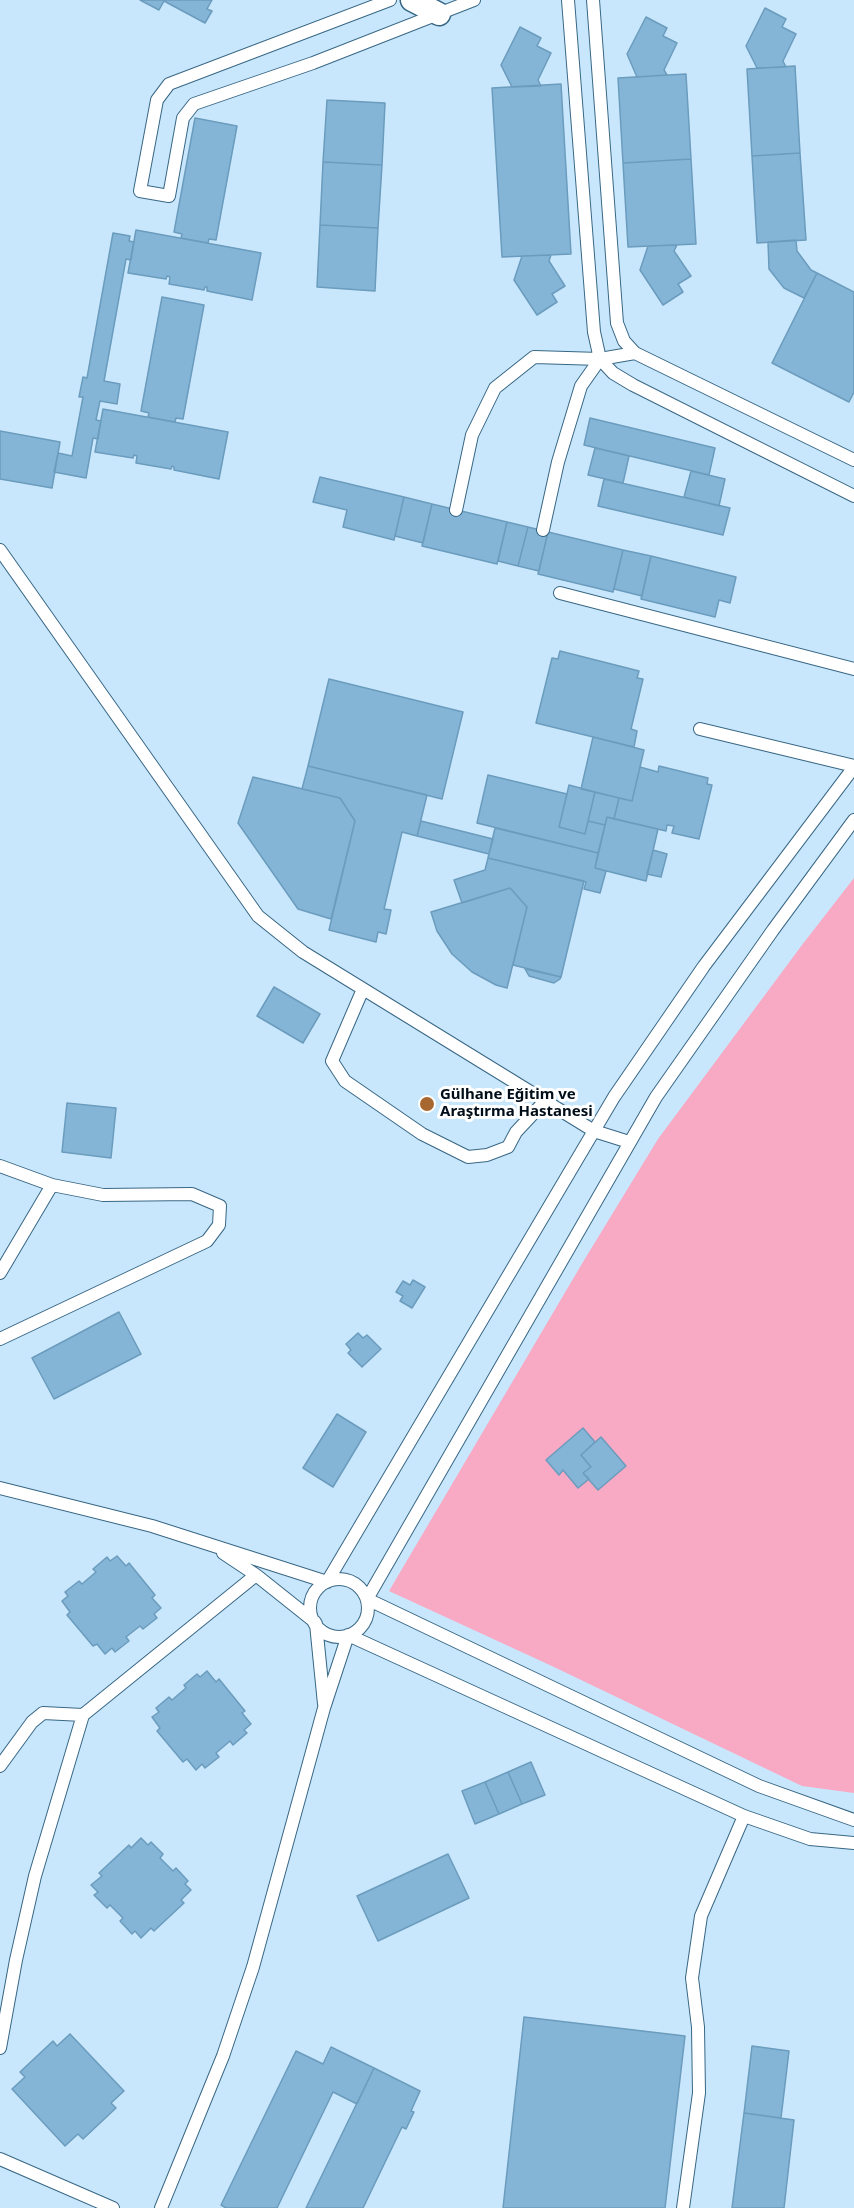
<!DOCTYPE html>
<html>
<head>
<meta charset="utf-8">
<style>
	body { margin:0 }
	canvas { display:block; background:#c9e7fc }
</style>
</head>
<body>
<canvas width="854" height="2208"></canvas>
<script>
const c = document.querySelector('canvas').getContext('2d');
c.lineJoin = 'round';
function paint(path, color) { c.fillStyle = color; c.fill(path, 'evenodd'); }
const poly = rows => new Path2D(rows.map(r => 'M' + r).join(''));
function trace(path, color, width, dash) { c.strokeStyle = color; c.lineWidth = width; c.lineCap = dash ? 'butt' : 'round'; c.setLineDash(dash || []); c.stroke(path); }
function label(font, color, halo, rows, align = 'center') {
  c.font = font + ' "Noto Sans",sans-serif'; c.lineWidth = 6; c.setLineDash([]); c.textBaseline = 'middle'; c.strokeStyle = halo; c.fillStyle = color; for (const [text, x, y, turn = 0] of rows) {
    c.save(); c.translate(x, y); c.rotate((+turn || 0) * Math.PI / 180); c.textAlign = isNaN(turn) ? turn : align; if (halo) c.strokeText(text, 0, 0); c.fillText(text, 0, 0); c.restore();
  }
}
const green = poly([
	[854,878,854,1793,802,1786,554,1667,389,1591,583,1262,658,1139,802,945]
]);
const building = poly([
	[140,0,212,0,207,9,212,11,205,23,164,1,159,10,140,0],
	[765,8,786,19,782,27,796,34,783,61,786,67,757,68,746,46,765,8],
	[646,17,667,28,663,36,677,43,664,70,667,75,637,77,627,54,646,17],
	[520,27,541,38,537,46,551,53,538,80,541,86,512,87,501,65,520,27],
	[795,66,800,153,752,156,747,69,795,66],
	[686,74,691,159,623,163,618,78,686,74],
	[561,84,571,254,502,257,492,88,561,84],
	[327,100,385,103,382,165,323,162,327,100],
	[195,118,237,126,216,240,209,239,208,243,181,238,182,234,174,232,195,118],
	[800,153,806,240,757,243,752,156,800,153],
	[691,159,696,244,628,247,623,163,691,159],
	[323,162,382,165,378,228,320,225,323,162],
	[320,225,378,228,375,291,317,287,320,225],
	[136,230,261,253,252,300,207,291,207,287,205,287,204,290,169,284,170,277,167,276,166,279,128,273,136,230],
	[113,233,130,236,129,241,134,242,131,260,126,259,104,381,120,384,117,404,100,401,96,420,101,421,98,439,93,438,86,478,54,472,58,453,72,456,83,397,79,397,83,377,87,378,113,233],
	[796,240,797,251,811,270,817,273,804,298,784,288,769,269,768,242,796,240],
	[677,245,674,251,691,276,678,284,683,292,663,305,640,270,648,246,677,245],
	[551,255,549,261,565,286,552,294,557,302,537,315,514,280,522,256,551,255],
	[817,273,854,292,854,392,849,402,772,363,817,273],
	[162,297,204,305,183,419,176,418,175,422,148,417,149,413,141,411,162,297],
	[103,409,228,432,219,479,174,470,174,467,172,466,171,469,136,463,137,456,134,455,133,458,95,452,103,409],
	[590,418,715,448,709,475,584,445,590,418],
	[0,431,60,442,52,488,0,479,0,431],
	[595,448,629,456,623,483,588,475,595,448],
	[691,471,725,479,719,506,684,497,691,471],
	[320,477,404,497,394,540,343,527,347,510,313,502,320,477],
	[604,479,730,508,723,535,598,506,604,479],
	[404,497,432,504,423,543,395,536,404,497],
	[432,504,507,522,497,564,422,546,432,504],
	[507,522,528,527,518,566,498,561,507,522],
	[528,527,548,532,539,571,518,566,528,527],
	[548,532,623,550,613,592,538,574,548,532],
	[623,550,651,556,642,596,614,589,623,550],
	[651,556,736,577,730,603,719,600,715,617,641,599,651,556],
	[560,651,639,671,637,678,643,679,631,729,637,731,634,747,536,723,552,658,558,659,560,651],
	[329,679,463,712,442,799,308,766,329,679],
	[593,737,644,750,632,801,581,789,593,737],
	[308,766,427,795,417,836,402,832,384,909,391,910,386,934,378,932,376,942,329,930,355,821,340,798,302,789,308,766],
	[659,766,708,778,707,784,712,785,699,839,672,833,674,826,667,825,666,831,614,819,619,798,632,801,640,767,658,772,659,766],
	[488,775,567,794,559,827,585,834,588,821,605,825,598,853,477,823,488,775],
	[253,777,340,798,355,821,331,919,298,909,238,823,253,777],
	[569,785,595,792,585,834,559,827,569,785],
	[595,792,619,798,614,819,607,817,605,825,588,821,595,792],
	[607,817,658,829,646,881,595,868,607,817],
	[421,821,493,839,489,854,417,836,421,821],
	[495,828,598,853,595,868,606,871,600,893,584,889,586,882,488,858,495,828],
	[653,850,667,854,661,877,647,874,653,850],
	[488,858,584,881,561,977,513,965,527,907,510,888,462,903,454,880,485,870,488,858],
	[510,888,527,907,507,988,496,985,472,972,452,954,437,931,431,912,510,888],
	[525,969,561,977,560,979,554,983,529,976,525,969],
	[274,987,320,1014,303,1043,257,1016,274,987],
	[67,1103,116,1108,111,1158,62,1152,67,1103],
	[413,1280,425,1287,412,1308,400,1301,403,1296,396,1292,403,1281,410,1285,413,1280],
	[119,1312,141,1354,54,1399,32,1358,119,1312],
	[358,1333,363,1338,367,1335,381,1349,362,1367,348,1353,351,1350,346,1344,358,1333],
	[337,1414,366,1432,333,1487,303,1468,337,1414],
	[583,1428,595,1442,581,1455,591,1467,583,1473,589,1479,578,1488,563,1470,559,1475,546,1460,583,1428],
	[601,1437,626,1466,598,1490,583,1473,591,1467,581,1455,601,1437],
	[117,1556,126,1566,129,1563,155,1595,152,1598,161,1608,154,1614,157,1618,143,1629,140,1626,126,1637,129,1641,115,1652,112,1648,105,1654,97,1644,93,1646,67,1615,70,1612,62,1601,68,1596,65,1592,79,1581,82,1584,96,1572,93,1569,107,1557,110,1561,117,1556],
	[207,1671,216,1682,219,1679,245,1711,242,1713,251,1724,244,1730,247,1733,233,1745,230,1741,216,1753,219,1757,205,1768,202,1764,196,1770,187,1759,183,1762,157,1731,160,1728,152,1717,159,1712,156,1708,169,1697,172,1700,186,1688,184,1685,197,1674,200,1677,207,1671],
	[531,1762,545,1795,522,1804,508,1772,531,1762],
	[508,1772,522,1804,499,1814,485,1782,508,1772],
	[485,1782,499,1814,475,1824,462,1791,485,1782],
	[141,1838,148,1845,151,1842,163,1854,160,1858,173,1871,176,1868,188,1881,185,1884,191,1890,181,1900,184,1903,154,1931,151,1928,141,1938,135,1931,132,1934,120,1921,123,1918,110,1905,107,1908,94,1895,98,1892,91,1885,102,1876,99,1873,129,1845,131,1848,141,1838],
	[448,1854,469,1898,378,1941,357,1896,448,1854],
	[524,2017,685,2036,665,2208,503,2208,524,2017],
	[70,2034,124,2091,111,2103,116,2108,83,2139,78,2134,65,2146,12,2089,25,2077,20,2072,53,2041,57,2046,70,2034],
	[752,2046,789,2051,781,2118,744,2113,752,2046],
	[331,2047,374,2068,357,2104,333,2092,277,2208,226,2208,221,2205,296,2051,323,2064,331,2047],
	[374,2068,420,2091,411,2111,414,2112,406,2129,402,2127,363,2208,306,2208,374,2068],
	[744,2113,794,2120,784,2208,732,2208,744,2113]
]);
const lane = poly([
	[390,0,169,84,157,100,140,191,169,196,183,118,194,104,313,63,474,0],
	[568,0,594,332,600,359,613,373,633,385,854,496],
	[593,0,617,323,624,341,635,353,854,460],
	[456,510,472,435,495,388,534,357,600,359,635,353],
	[543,530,558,462,581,386,600,359],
	[0,550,258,916,303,952,594,1131,629,1142],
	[560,593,854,669],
	[700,729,854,766],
	[854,820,773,930,656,1097,367,1599,759,1786,854,1820],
	[363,989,332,1061,345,1081,422,1134,468,1157,487,1155,508,1147,516,1132,545,1101],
	[0,1166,52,1185,103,1195,192,1194,220,1206,219,1225,207,1241,0,1339],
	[0,1273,52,1185],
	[0,1488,152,1526,327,1582,614,1097,704,966,854,767],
	[223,1553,256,1575,315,1622],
	'310 1608a29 29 0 1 1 58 0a29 29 0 1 1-58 0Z',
	[316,1624,324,1704],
	[0,1766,32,1722,43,1713,83,1715],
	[0,2048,16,1960,35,1876,83,1715,256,1575],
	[0,2159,113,2208],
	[161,2208,223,2056,253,1967,324,1708,348,1635,744,1816,810,1839,854,1843],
	[683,2208,699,2093,698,2027,692,1978,701,1916,744,1816]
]);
const street = poly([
	[412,0,439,14]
]);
const markers = [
	[427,1104,8,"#a76730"]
];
const poiNames = [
	["Gülhane Eğitim ve",440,1095],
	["Araştırma Hastanesi",440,1112]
];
paint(green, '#f8a9c3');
paint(building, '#84b5d7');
trace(building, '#6b9cbd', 1.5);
trace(lane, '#386785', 14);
trace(street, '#386785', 25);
trace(lane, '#fff', 12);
trace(street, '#fff', 22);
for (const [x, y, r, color] of markers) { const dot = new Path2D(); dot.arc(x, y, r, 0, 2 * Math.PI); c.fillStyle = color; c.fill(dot); trace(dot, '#fff', 2); }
label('bold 15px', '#000d18', '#fff', poiNames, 'left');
</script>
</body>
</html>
